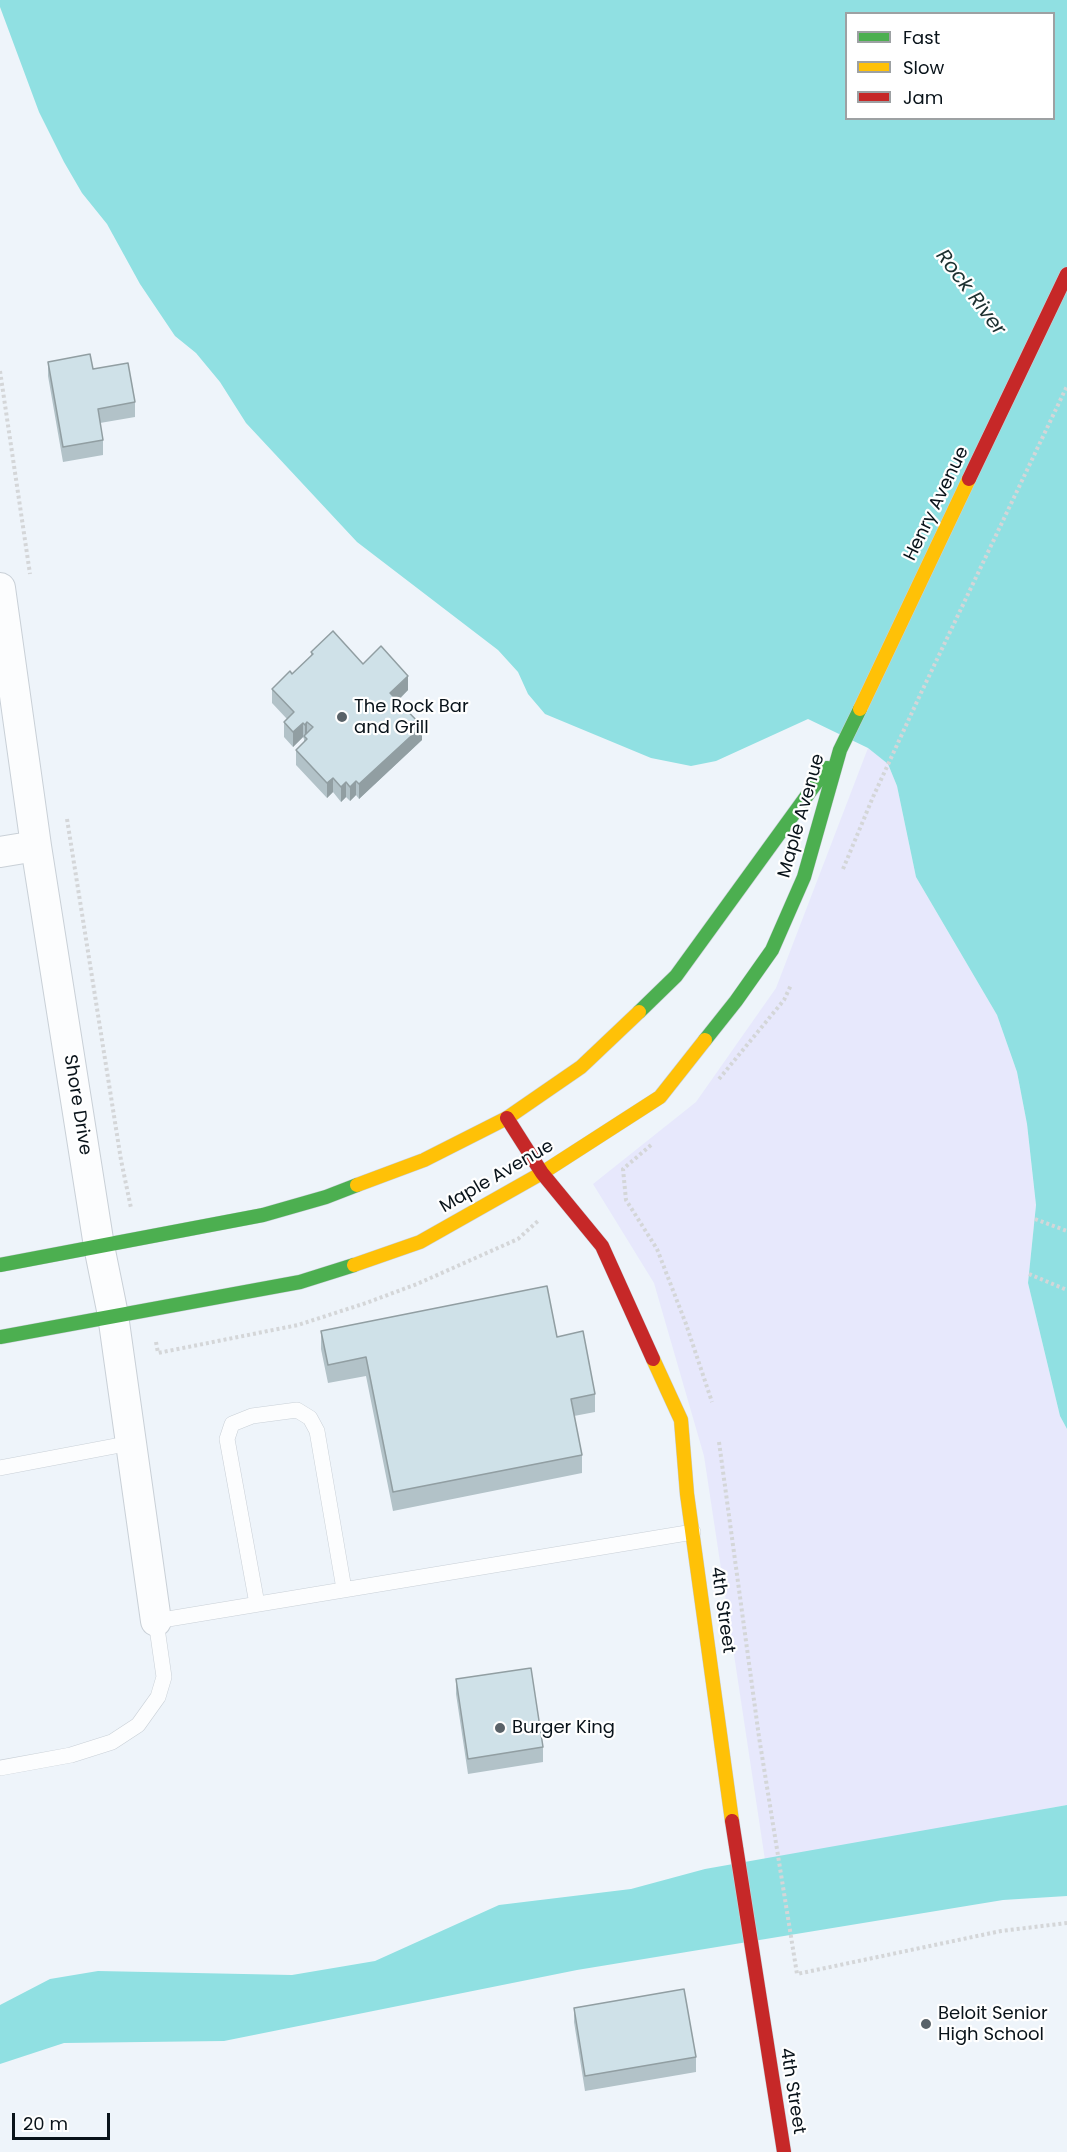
<!DOCTYPE html>
<html>
<head>
<meta charset="utf-8">
<style>
	body { margin:0 }
	#map { position:relative; width:1067px; height:2152px; overflow:hidden; background:#eef4fa; font-family:Poppins,sans-serif }
	canvas { display:block }
	.legend { position:absolute; left:845px; top:12px; width:210px; height:108px; box-sizing:border-box; background:#fff; border:2px solid #9da1a3; margin:0; padding:8px 10px; list-style:none; font-size:18px; color:#09131a }
	.legend li { display:flex; align-items:center; gap:12px; height:30px }
	.legend b { width:30px; border:2px solid #9da1a3 }
	.scale { position:absolute; left:12px; top:2113px; width:98px; height:27px; box-sizing:border-box; border:3px solid #09131a; border-top:0; padding-left:8px; font-size:18px; line-height:21px; white-space:nowrap; color:#09131a; -webkit-text-stroke:4px #fff; paint-order:stroke }
</style>
</head>
<body>
<div id="map">
<canvas width="1067" height="2152"></canvas>
<ul class="legend">
<li><b style="height:8px;background:#4caf50"></b>Fast</li>
<li><b style="height:8px;background:#ffc107"></b>Slow</li>
<li><b style="height:8px;background:#c62828"></b>Jam</li>
</ul>
<div class="scale">20 m</div>
</div>
<script>
const c = document.querySelector('canvas').getContext('2d');
c.lineJoin = 'round';
function paint(path, color) { c.fillStyle = color; c.fill(path, 'evenodd'); }
const poly = rows => new Path2D(rows.map(r => 'M' + r).join(''));
function trace(path, color, width, dash) { c.strokeStyle = color; c.lineWidth = width; c.lineCap = dash ? 'butt' : 'round'; c.setLineDash(dash || []); c.stroke(path); }
function label(font, color, halo, rows, align = 'center') {
  c.font = font + ' Poppins,sans-serif'; c.lineWidth = 4.5; c.setLineDash([]); c.textBaseline = 'middle'; c.strokeStyle = halo; c.fillStyle = color; for (const [text, x, y, turn = 0] of rows) {
    c.save(); c.translate(x, y); c.rotate((+turn || 0) * Math.PI / 180); c.textAlign = isNaN(turn) ? turn : align; if (halo) c.strokeText(text, 0, 0); c.fillText(text, 0, 0); c.restore();
  }
}
const green = poly([
	[868,748,888,764,897,786,916,877,997,1015,1017,1072,1027,1124,1036,1205,1028,1283,1060,1416,1067,1429,1067,1805,765,1860,704,1456,654,1283,593,1184,696,1102,776,988]
]);
const water = poly([
	[0,0,1067,0,1067,1429,1060,1416,1028,1283,1036,1205,1027,1124,1017,1072,997,1015,916,877,897,786,888,764,868,748,808,719,716,761,691,766,651,758,545,714,528,694,518,672,498,650,357,542,246,423,220,382,196,353,175,336,140,284,107,224,82,193,64,162,39,112,0,7],
	[846,14,1054,14,1054,118,846,118],
	[1067,1805,1067,1896,1003,1900,577,1970,224,2041,64,2043,0,2064,0,2005,50,1979,98,1971,292,1975,375,1961,499,1905,631,1889,705,1869]
]);
const path = poly([
	[0,371,30,574],
	[67,819,121,1160,131,1208],
	[843,869,873,797,921,693,1067,386],
	[719,1079,784,1000,791,985],
	[651,1145,623,1169,626,1200,657,1249,686,1324,712,1402],
	[1035,1219,1067,1231],
	[1029,1274,1067,1290],
	[156,1342,158,1353,298,1325,366,1303,417,1284,518,1239,539,1220],
	[719,1442,759,1737,797,1974,1001,1931,1067,1923]
]);
const lane = poly([
	[0,1468,131,1443],
	[257,1604,227,1439,232,1424,252,1416,297,1410,310,1418,317,1431,344,1589],
	[0,1768,71,1755,112,1742,138,1725,158,1697,164,1677,156,1621,693,1532]
]);
const street = poly([
	[0,588,36,846,99,1246,113,1315,156,1621],
	[0,852,36,846]
]);
const fast = poly([
	[639,1012,676,976,827,768],
	[705,1040,736,1001,772,950,804,877,840,750,860,709],
	[0,1265,263,1215,326,1197,357,1185],
	[0,1337,300,1282,354,1265]
]);
const slow = poly([
	[860,709,969,479],
	[357,1185,424,1160,507,1118,581,1067,639,1012],
	[354,1265,420,1242,542,1173,660,1097,705,1040],
	[653,1359,681,1420,687,1494,732,1821]
]);
const jam = poly([
	[969,479,1067,274],
	[507,1118,542,1173,602,1246,653,1359],
	[732,1821,784,2152]
]);
const wall = poly([
	[48,362,93,369,135,402,135,417,100,423,103,440,103,455,63,462,48,376],
	[311,652,363,664,408,690,398,701,422,740,359,799,356,795,350,801,346,797,341,802,333,792,327,798,296,765,296,750,304,742,304,739,303,737,293,747,284,737,284,722,287,719,272,703,272,689,292,674,311,656],
	[321,1331,557,1337,595,1394,595,1412,574,1416,582,1455,582,1473,393,1511,366,1376,328,1383,321,1349],
	[456,1679,543,1747,543,1762,468,1774,456,1694],
	[574,2008,696,2057,696,2072,585,2091,574,2022]
]);
const shadedWall = poly([
	[408,676,408,690,390,708,390,693],
	[307,722,307,736,305,737,305,725],
	[303,723,303,737,293,747,293,732],
	[422,726,422,740,359,799,359,784],
	[333,778,333,792,327,798,327,783],
	[356,781,356,795,350,801,350,787],
	[346,782,346,797,341,802,341,787]
]);
const building = poly([
	[90,354,93,369,128,363,135,402,98,409,103,440,63,447,48,362,90,354],
	[333,631,363,664,381,646,408,676,390,693,422,726,359,784,356,781,350,787,346,782,341,787,333,778,327,783,296,750,307,739,304,736,313,727,307,722,305,725,303,723,293,732,284,722,294,712,272,689,290,671,292,674,313,654,311,652,333,631],
	[547,1286,557,1337,583,1331,595,1394,571,1399,582,1455,393,1492,366,1357,328,1365,321,1331,547,1286],
	[531,1668,543,1747,468,1759,456,1679,531,1668],
	[684,1989,696,2057,585,2076,574,2008,684,1989]
]);
const markers = [
	[342,717,6,"#596268"],
	[500,1728,6,"#596268"],
	[926,2024,6,"#596268"]
];
const streetNames = [
	["Henry Avenue",937,504,-64],
	["Maple Avenue",802,816,-74],
	["Shore Drive",77,1105,81],
	["Maple Avenue",497,1177,-30],
	["4th Street",722,1610,82],
	["4th Street",792,2091,81]
];
const poiNames = [
	["The Rock Bar",354,707],
	["and Grill",354,728],
	["Burger King",512,1728],
	["Beloit Senior",938,2014],
	["High School",938,2035]
];
const waterNames = [
	["Rock River",970,293,53]
];
paint(green, '#e7e8fc');
paint(water, '#90e0e2');
trace(lane, '#c9d0d7', 16);
trace(street, '#c9d0d7', 32);
trace(fast, '#c9d0d7', 15);
trace(slow, '#c9d0d7', 15);
trace(jam, '#c9d0d7', 15);
trace(path, '#d4d6d8', 4, [3, 3]);
trace(lane, '#fcfdfe', 15);
trace(street, '#fcfdfe', 30);
trace(fast, '#4caf50', 14);
trace(slow, '#ffc107', 14);
trace(jam, '#c62828', 14);
paint(wall, '#b2c2c8');
paint(shadedWall, '#919ea2');
paint(building, '#cfe1e8');
trace(building, '#919ea2', 1.5);
for (const [x, y, r, color] of markers) { const dot = new Path2D(); dot.arc(x, y, r, 0, 2 * Math.PI); c.fillStyle = color; c.fill(dot); trace(dot, '#fff', 2); }
label('18px', '#09131a', '#fff', streetNames);
label('18px', '#09131a', '#fff', poiNames, 'left');
label('italic 20px', '#1c3030', '#fff', waterNames);
</script>
</body>
</html>
